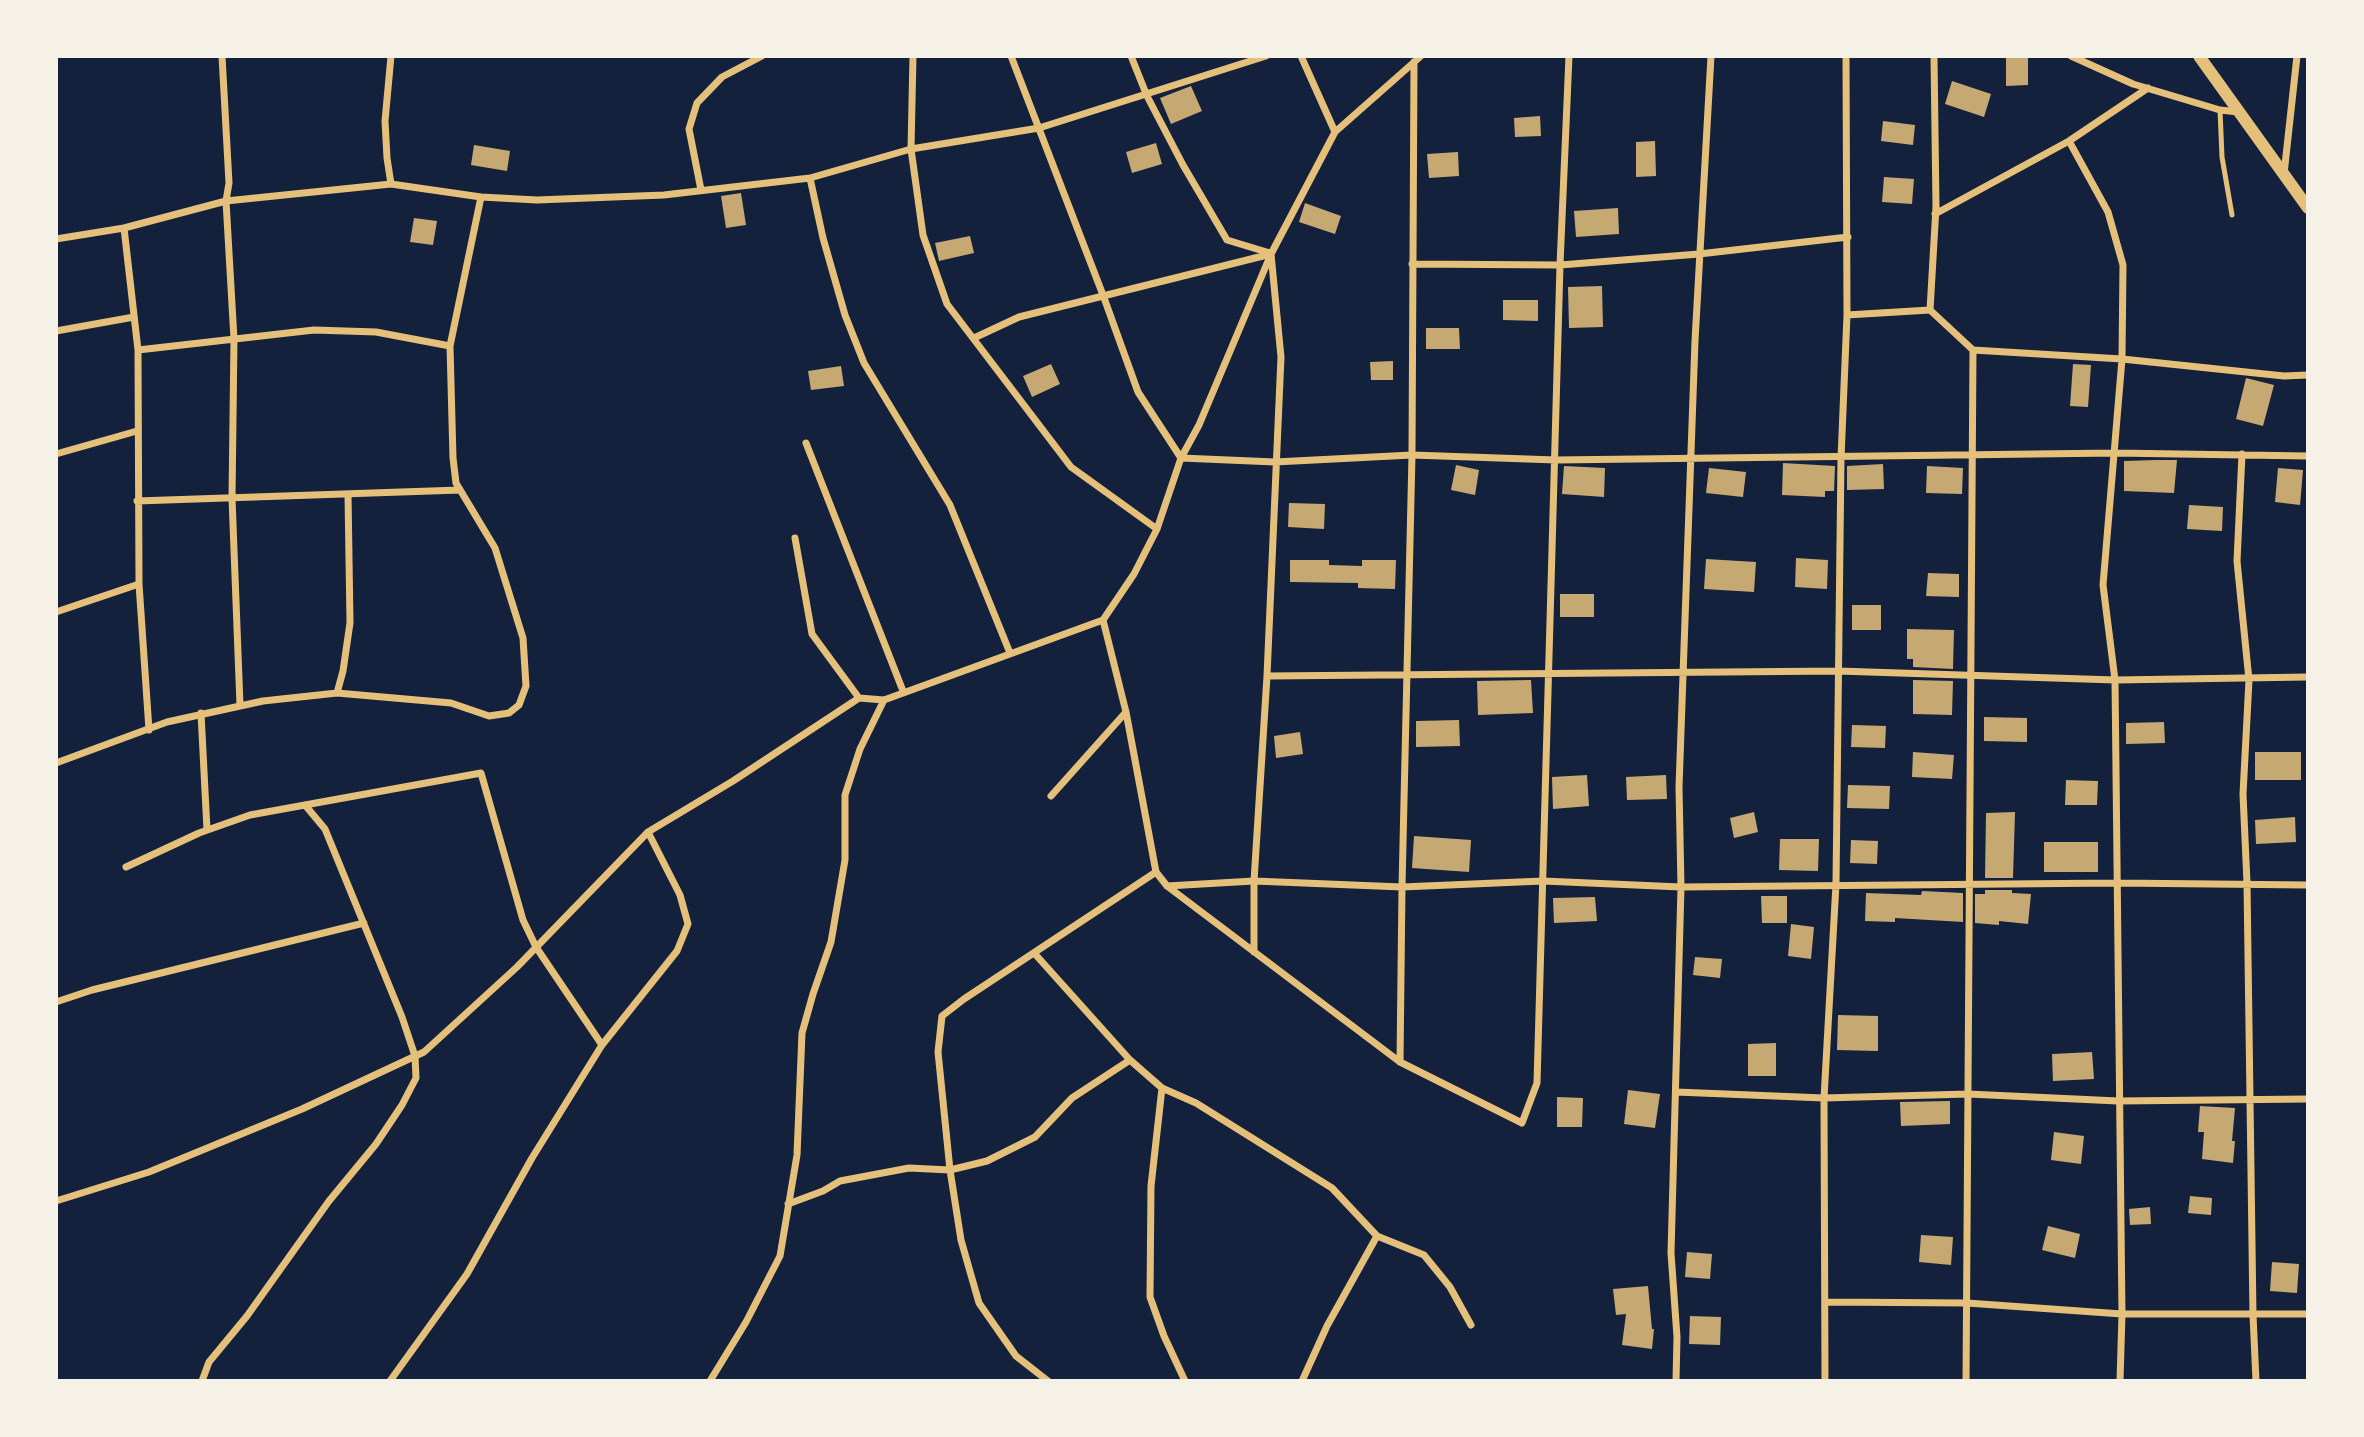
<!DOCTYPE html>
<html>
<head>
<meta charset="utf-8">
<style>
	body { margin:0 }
	#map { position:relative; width:2364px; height:1437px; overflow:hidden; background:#14213d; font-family:Overpass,sans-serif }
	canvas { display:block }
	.frame { position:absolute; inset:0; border:58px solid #f6f1e7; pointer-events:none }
</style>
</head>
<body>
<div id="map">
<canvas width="2364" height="1437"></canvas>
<div class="frame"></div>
</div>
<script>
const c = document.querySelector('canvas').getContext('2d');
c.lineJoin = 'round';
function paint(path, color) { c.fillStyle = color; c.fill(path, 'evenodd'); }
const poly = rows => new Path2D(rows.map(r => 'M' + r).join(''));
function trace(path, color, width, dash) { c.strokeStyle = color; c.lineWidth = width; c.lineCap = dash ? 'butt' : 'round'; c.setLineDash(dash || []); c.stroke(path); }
const building = poly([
	[2006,56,2028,56,2028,85,2006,86],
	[1952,81,1991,94,1984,117,1945,104],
	[1191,86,1202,111,1171,124,1160,98],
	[1540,116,1541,136,1515,137,1514,118],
	[1883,121,1915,125,1913,145,1881,141],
	[1655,141,1656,176,1636,177,1636,142],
	[1156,143,1162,164,1132,173,1126,152],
	[474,145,510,151,507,171,471,165],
	[1458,152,1459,176,1429,178,1427,154],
	[1884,177,1914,179,1912,204,1882,202],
	[741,193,746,225,726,228,721,196],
	[1305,203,1341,216,1335,234,1299,222],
	[1618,208,1619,234,1576,237,1574,211],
	[414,218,437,221,433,245,410,242],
	[970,236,974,253,939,261,935,243],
	[1602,286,1603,327,1569,328,1568,287],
	[1503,300,1538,300,1538,321,1503,320],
	[1426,328,1459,328,1460,349,1426,349],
	[1393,361,1393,380,1371,380,1370,362],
	[1051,364,1060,384,1032,397,1023,376],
	[2073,364,2091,365,2088,407,2070,406],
	[841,366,844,386,811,390,808,371],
	[2246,378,2274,385,2263,426,2236,419],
	[2156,460,2177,460,2174,493,2124,491,2124,461],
	[1783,463,1835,466,1834,491,1825,491,1825,497,1782,495],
	[1883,464,1884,489,1847,490,1847,466],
	[1456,465,1479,470,1475,495,1451,490],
	[1564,466,1605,468,1604,497,1562,494],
	[1927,466,1963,468,1962,494,1926,493],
	[1709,468,1746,472,1743,497,1706,493],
	[2278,468,2303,470,2300,505,2275,502],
	[1289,503,1325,504,1324,529,1288,527],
	[2189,505,2223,507,2222,531,2187,529],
	[1796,558,1828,560,1827,589,1795,587],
	[1706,559,1756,562,1754,592,1704,589],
	[1290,560,1329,560,1329,565,1362,566,1362,560,1396,560,1395,589,1358,588,1358,583,1290,582],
	[1928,573,1959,574,1959,597,1926,596],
	[1560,594,1594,594,1594,617,1560,617],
	[1852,605,1881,605,1881,630,1852,630],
	[1907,629,1954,630,1953,669,1913,667,1913,659,1907,659],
	[1531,680,1533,713,1478,715,1477,681],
	[1913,680,1953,681,1952,715,1913,714],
	[1984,717,2027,718,2027,742,1984,741],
	[1459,720,1460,746,1416,747,1416,721],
	[2164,722,2165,743,2126,744,2126,723],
	[1852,725,1886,726,1885,748,1851,747],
	[1300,732,1303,754,1276,758,1274,736],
	[1913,752,1954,755,1952,779,1912,777],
	[2255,752,2301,752,2301,780,2255,780],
	[1587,775,1589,806,1553,809,1552,777],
	[1666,775,1667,799,1627,800,1626,777],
	[2066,780,2098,781,2097,805,2065,805],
	[1848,785,1890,786,1889,809,1847,808],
	[1754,812,1758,832,1734,838,1730,818],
	[2015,812,2013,878,1985,878,1986,813],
	[2295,817,2296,842,2256,844,2255,820],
	[1414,836,1471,840,1469,872,1412,868],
	[1780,839,1819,839,1818,871,1779,870],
	[1851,840,1878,841,1877,864,1850,863],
	[2044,842,2098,842,2098,872,2044,872],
	[1985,890,2012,890,2012,893,2031,894,2028,924,1999,921,1999,925,1975,923,1975,894,1985,894],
	[1922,891,1963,893,1963,922,1895,918,1895,922,1865,921,1866,893,1921,895],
	[1761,896,1787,896,1787,923,1762,923],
	[1595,897,1597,921,1554,923,1553,898],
	[1791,924,1814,927,1811,959,1788,956],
	[1695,957,1722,959,1720,978,1693,975],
	[1838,1015,1878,1016,1878,1051,1837,1050],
	[1776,1043,1776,1076,1748,1076,1748,1044],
	[2092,1052,2094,1079,2053,1081,2052,1054],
	[1628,1090,1660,1094,1655,1128,1624,1124],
	[1557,1097,1583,1098,1582,1127,1557,1127],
	[1950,1101,1950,1124,1901,1126,1900,1102],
	[2200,1106,2235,1108,2232,1141,2235,1141,2233,1163,2202,1159,2204,1132,2198,1132],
	[2054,1132,2084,1136,2081,1164,2051,1160],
	[2190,1196,2212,1198,2211,1215,2188,1213],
	[2150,1207,2151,1224,2130,1225,2129,1209],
	[2048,1226,2080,1234,2075,1258,2042,1250],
	[1921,1235,1953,1237,1951,1265,1919,1262],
	[1687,1252,1712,1254,1710,1279,1685,1277],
	[2272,1262,2299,1264,2297,1293,2270,1291],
	[1648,1286,1652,1329,1654,1329,1652,1349,1622,1345,1626,1314,1616,1315,1613,1289],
	[1690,1316,1721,1317,1720,1345,1689,1344]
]);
const service = poly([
	[2220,110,2222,157,2232,215]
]);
const minor = poly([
	[222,56,229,183,226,201,234,339,232,498,240,705],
	[391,56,385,121,387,158,391,184],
	[913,56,911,149,923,235,947,304,1071,467,1157,529],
	[1011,56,1103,295,1138,392,1181,458,1275,462,1412,455,1556,460,2115,453,2308,456],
	[1131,56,1147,96,1183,165,1227,240,1270,253],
	[1301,56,1335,132],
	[2071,56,2133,84,2220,110,2238,112],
	[2069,141,2108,212,2123,265,2122,359,2103,585,2115,680,2122,1314,2120,1381],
	[2284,174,2297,56],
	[810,178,823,238,845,315,864,363,950,505,1010,653],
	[701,190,689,129,697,103,722,77,762,56],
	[1935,214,2069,141,2148,88],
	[124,228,138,350,139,584,149,730],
	[56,239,124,228,226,201,391,184,481,197,537,200,664,195,810,178,911,149,1039,128,1266,56],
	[1412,264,1560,265,1699,254,1848,237],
	[1930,310,1936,207,1934,56],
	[1847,315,1930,310,1973,350,2122,359,2284,376,2308,375],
	[56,331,134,317],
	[974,338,1019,317,1271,254],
	[138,350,314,330,376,332,450,346],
	[806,443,903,691],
	[56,454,137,431],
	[2242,454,2237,561,2249,680,2243,794,2247,883,2253,1315,2256,1381],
	[137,501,460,490],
	[795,538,812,634,859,698],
	[56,612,139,584],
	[1103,620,1126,712,1156,872,1167,886,1400,1062,1522,1123,1537,1083,1560,265,1569,56],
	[1267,676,1838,671,2115,680,2308,677],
	[337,693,343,671,350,623,348,494],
	[201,713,207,830],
	[56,763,167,722,263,701,337,693,451,703,489,716,509,713,519,705,526,686,523,638,495,548,456,483,453,458,450,346,481,197],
	[1051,796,1126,712],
	[126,867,199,833,250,815,481,773,523,920,536,947,602,1045],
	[1167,886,1254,881,1402,887,1543,881,1681,887,2116,883,2308,885],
	[1254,952,1254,881,1267,676,1281,357,1271,254],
	[1035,954,1130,1060,1162,1088,1196,1103,1332,1188,1377,1236,1424,1255,1450,1287,1471,1325],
	[56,1002,92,990,364,923],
	[1400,1062,1402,887,1412,455,1414,62],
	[1162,1088,1151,1186,1150,1297,1164,1336,1185,1381],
	[1676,1092,1824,1098,1968,1094,2118,1101,2308,1099],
	[56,1201,149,1172,302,1109,424,1052,517,967,648,832,733,781,859,698,884,700,1103,620,1134,574,1157,529,1181,458,1199,425,1271,254,1335,132,1421,56],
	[788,1204,823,1191,840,1181,909,1168,950,1170,987,1161,1035,1137,1072,1098,1130,1060],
	[1826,1302,1967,1303,2122,1314,2308,1314],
	[202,1381,209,1362,247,1316,329,1201,376,1144,402,1105,416,1078,415,1056,402,1017,325,829,305,805],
	[390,1381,467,1274,532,1158,602,1045,677,951,688,924,680,895,648,832],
	[710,1381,746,1322,780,1256,797,1155,802,1033,813,994,831,942,845,860,845,795,860,749,884,700],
	[1048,1381,1016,1356,979,1303,961,1240,950,1170,938,1052,942,1016,964,999,1156,872],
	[1302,1381,1327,1326,1377,1236],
	[1676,1381,1677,1337,1671,1253,1681,887,1679,787,1695,341,1711,56],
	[1825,1381,1824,1098,1836,884,1841,458,1847,315,1846,56],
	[1966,1381,1973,350]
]);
const tertiary = poly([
	[2199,56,2308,208]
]);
paint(building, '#c6a872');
trace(service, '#e5c07b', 5);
trace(minor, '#e5c07b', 7);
trace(tertiary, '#e5c07b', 12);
</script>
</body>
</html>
